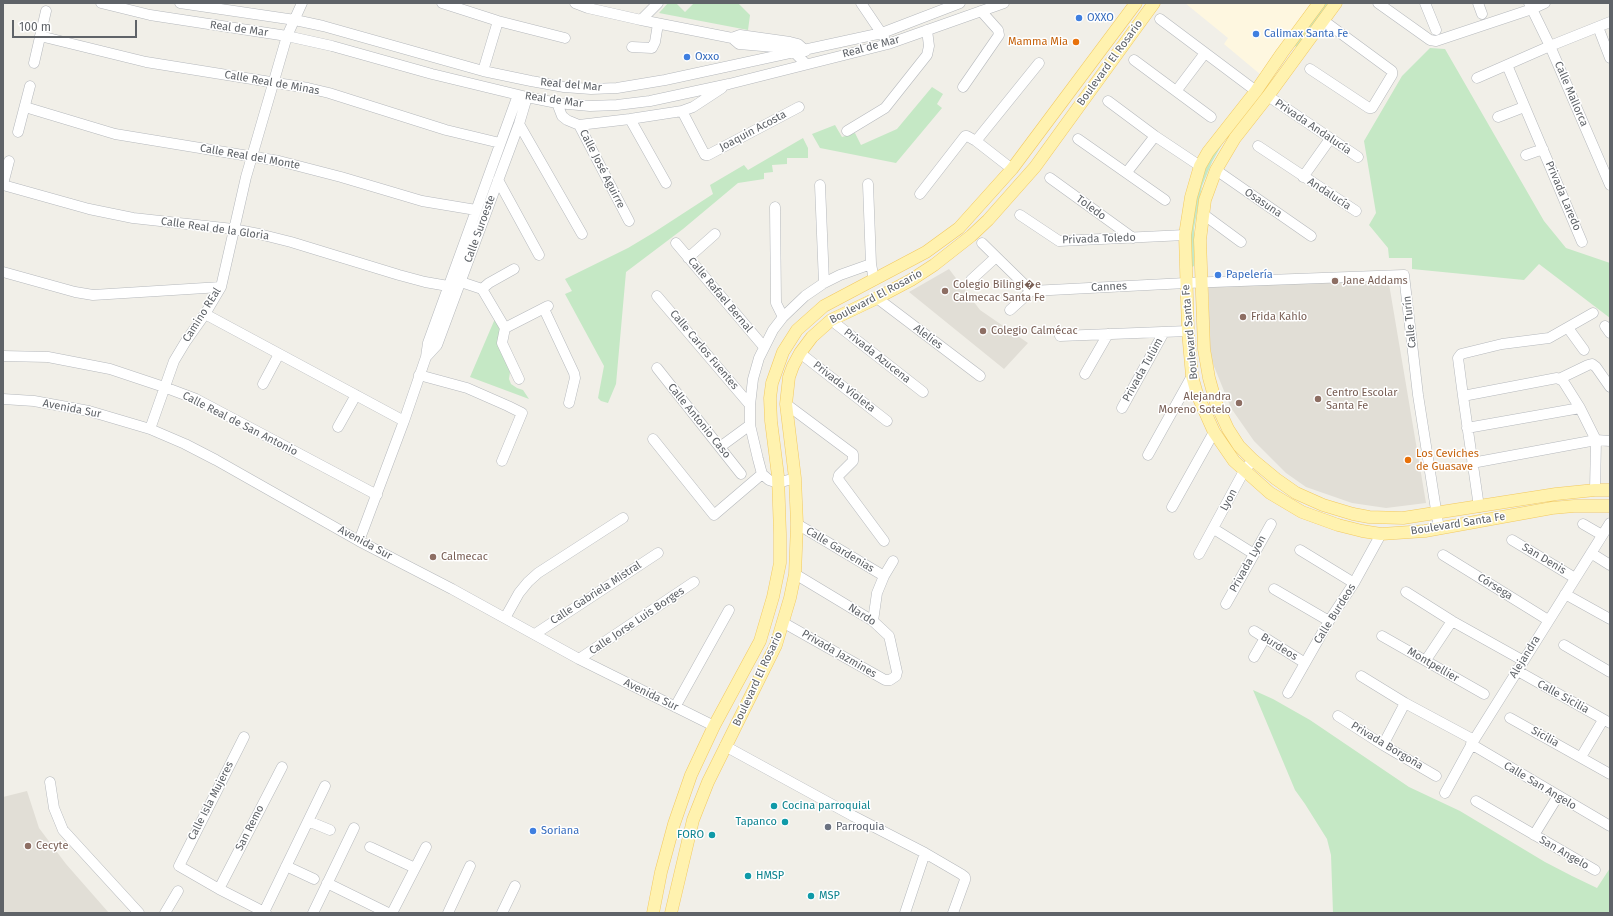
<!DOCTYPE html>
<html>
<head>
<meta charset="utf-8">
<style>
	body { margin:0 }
	#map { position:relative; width:1613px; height:916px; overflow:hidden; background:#f1efe8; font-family:"Fira Sans",sans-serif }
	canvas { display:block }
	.frame { position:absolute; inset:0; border:4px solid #5f6368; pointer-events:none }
	.scale { position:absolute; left:12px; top:20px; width:125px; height:18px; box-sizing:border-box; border:2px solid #5f6368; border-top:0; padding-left:5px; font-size:12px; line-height:14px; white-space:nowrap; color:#5f6368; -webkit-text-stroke:3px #fff; paint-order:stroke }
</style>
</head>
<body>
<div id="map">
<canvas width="1613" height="916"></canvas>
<div class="frame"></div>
<div class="scale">100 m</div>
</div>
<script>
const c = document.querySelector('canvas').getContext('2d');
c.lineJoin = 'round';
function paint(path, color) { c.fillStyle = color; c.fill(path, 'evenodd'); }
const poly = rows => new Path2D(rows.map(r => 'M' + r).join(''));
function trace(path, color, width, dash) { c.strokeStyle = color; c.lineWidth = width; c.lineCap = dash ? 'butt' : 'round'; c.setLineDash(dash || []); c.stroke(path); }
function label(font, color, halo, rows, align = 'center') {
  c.font = font + ' "Fira Sans",sans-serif'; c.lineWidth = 3; c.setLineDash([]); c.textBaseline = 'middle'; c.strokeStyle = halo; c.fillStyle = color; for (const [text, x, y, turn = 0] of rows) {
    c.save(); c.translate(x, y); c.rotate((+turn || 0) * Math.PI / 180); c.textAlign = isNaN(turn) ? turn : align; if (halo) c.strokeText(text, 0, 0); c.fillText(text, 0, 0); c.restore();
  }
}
const commercial = poly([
	[1185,3,1314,3,1261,75,1224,44,1228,38]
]);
const education = poly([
	[949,269,980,310,1028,343,1004,369,909,292],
	[1388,278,1426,503,1386,508,1352,503,1306,487,1286,473,1254,441,1231,408,1211,359,1208,329,1209,302,1208,285],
	[27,791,39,828,66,864,109,913,3,913,3,797]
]);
const green = poly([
	[668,3,676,3,685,12,694,3,738,3,750,15,748,30,659,13],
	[1325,3,1333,3,1298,47,1294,46],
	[1430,48,1445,49,1544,221,1566,248,1610,263,1610,318,1539,264,1524,280,1412,269,1412,258,1389,258,1388,248,1369,225,1376,213,1364,141,1402,76],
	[932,87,943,94,937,104,942,108,896,163,820,148,812,134,835,125,842,137,855,133,861,145,897,129],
	[803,138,808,148,808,158,787,158,787,164,772,165,773,172,764,173,764,179,738,183,683,229,626,272,616,384,608,403,601,401,598,398,604,366,565,294,572,291,565,279,628,248,653,233,713,194,710,185,744,165,748,170],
	[1225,139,1212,162,1202,186,1194,228,1194,266,1192,267,1190,228,1203,168],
	[497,314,510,372,509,379,511,384,517,388,523,390,529,399,470,377],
	[1253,690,1273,699,1310,720,1409,787,1460,811,1545,862,1572,876,1597,888,1610,868,1610,913,1333,913,1331,855,1327,839,1305,804,1295,790]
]);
const minor = poly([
	[101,3,150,15,287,36,332,46,432,74,527,97,557,103,590,106,617,105,650,101,729,84,888,44,1004,3],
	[180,3,295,20,323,26,483,71,531,81,564,87,591,89,617,88,665,80,882,33,960,3],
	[442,3,498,21,565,38],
	[575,3,588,8,641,20,732,38,740,35,790,42,798,44,806,51],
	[861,3,884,37],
	[1378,3,1430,40,1436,41,1532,9,1545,3],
	[1425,3,1436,30],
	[1478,3,1482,14],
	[1529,3,1550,46,1610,185],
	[1160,19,1256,91],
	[641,20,658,3],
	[1598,27,1610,58],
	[40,36,146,62,308,88,329,93,446,130,500,143],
	[732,38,739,44,786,48,794,52,806,64],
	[632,47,652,48,655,42,658,24],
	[1134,60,1211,117],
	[34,63,46,11],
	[1507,65,1582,242],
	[1310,69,1369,108,1372,108,1392,75,1392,71,1324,21],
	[483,71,498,21],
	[1477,78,1550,46,1610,22],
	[963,87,999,35,998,30,981,11],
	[1177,90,1205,53],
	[1268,96,1358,157],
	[1108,101,1155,136,1200,166],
	[557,103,562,116,567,120,579,125,629,221],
	[25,107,115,134,279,161,341,177,422,201,476,210],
	[682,111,705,155,708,155,799,107],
	[1498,117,1524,107],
	[630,119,666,183],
	[519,124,582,234],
	[579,125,630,119,682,111,693,107,722,88],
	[847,131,885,108,927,55,929,46,927,30],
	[18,132,30,86],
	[1078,139,1165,200],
	[976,141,1039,63],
	[1258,146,1356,211],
	[1526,155,1543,149],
	[1216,170,1311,236],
	[1127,172,1155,136],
	[1303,177,1330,139],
	[1050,178,1133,238],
	[498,180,539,255],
	[3,184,9,161],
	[868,184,871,264,874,280],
	[3,185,89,209,133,218,233,229,259,234,291,242,399,275,425,282,448,286],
	[820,185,824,283],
	[920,194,965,136,967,136,976,141,1012,169],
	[775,207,776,303,783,317],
	[1203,214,1241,242],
	[1020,215,1059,241,1185,235],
	[676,243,764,347],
	[982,243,1031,291,1186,283,1404,275,1418,395,1439,529],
	[688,258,715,234],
	[3,272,75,292,93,295,221,287],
	[971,280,996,257],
	[461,282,482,289],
	[482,289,505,328,502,343,519,379],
	[482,289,489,283,514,269],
	[657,296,750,405],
	[877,298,980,376],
	[544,309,574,373,575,378,569,403],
	[1010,310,1031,291],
	[205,314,404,421],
	[831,320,923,392],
	[1605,326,1610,333],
	[505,328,548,306],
	[1568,328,1584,350],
	[1060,336,1188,331],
	[800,353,887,421],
	[3,356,48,357,110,369,164,387,196,399,377,495],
	[426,357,437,345,519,124,527,97],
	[657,368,741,474],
	[1085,374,1108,334],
	[419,375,467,388,508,406,522,413,502,461],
	[1561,378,1588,365,1592,364,1596,367,1610,387],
	[263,384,279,354],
	[1463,396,1458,358,1461,354,1502,344,1549,338,1593,313],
	[3,399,34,401,89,411,150,429,185,444,216,460,359,541,452,589,579,659,714,726],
	[786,404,853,454,853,461,839,475,838,479,884,541],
	[1122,408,1164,332],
	[338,427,356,395],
	[1467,428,1580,408],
	[150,429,174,361,186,341,205,314,221,287,246,177,287,36,302,3],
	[653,439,714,515,762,474],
	[720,447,750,425],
	[1148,455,1192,376],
	[1472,463,1596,440,1610,441],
	[795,478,778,483,769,480,762,474,758,459,750,425,750,405,753,379,759,358,773,330,783,317,805,296,824,283,840,275,871,264],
	[1172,507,1214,432],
	[1479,507,1463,396,1557,378,1563,381,1580,408,1596,440,1595,490],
	[797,524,884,576],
	[1583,524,1602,535],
	[1214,529,1254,554],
	[1512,540,1575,578],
	[359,541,404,421,426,357,428,343,518,95],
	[1300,550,1354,583],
	[1591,553,1610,565],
	[1199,554,1244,471,1253,460],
	[1443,555,1548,620],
	[1274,589,1329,621],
	[1406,592,1452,621,1522,660],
	[1565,594,1610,619],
	[1226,604,1271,524],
	[505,618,519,593,528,582,538,573,623,518],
	[873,621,877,593,884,576,893,561],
	[784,623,885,680,890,680,896,676,897,672,890,640,889,636,873,621,795,574],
	[1254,631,1305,663],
	[535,634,658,553],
	[1382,636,1484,694],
	[1564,645,1610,672],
	[1254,657,1265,638],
	[579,659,694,582],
	[1426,660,1452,621],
	[1516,670,1610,723],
	[1361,676,1405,703,1474,740],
	[1288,693,1329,621,1354,583,1381,534],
	[675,707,729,610],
	[1338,716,1383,745,1436,776],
	[1510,718,1610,774],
	[244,737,179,866,219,889,266,913],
	[1471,744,1610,826],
	[1383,745,1405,703],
	[725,746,853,816,925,853,961,874,965,877,965,880,953,913],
	[1581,757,1603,720],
	[50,782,54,808,63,830,139,913],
	[1445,793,1474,740,1610,523],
	[1476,801,1595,870],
	[308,821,330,830],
	[1534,835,1558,796],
	[370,847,415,868],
	[286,866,314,879],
	[327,883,388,913],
	[219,889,282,767],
	[264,912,325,786],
	[165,913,178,891],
	[313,913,354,828],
	[392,913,426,847],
	[448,913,470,866],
	[502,913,515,886],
	[905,913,925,853]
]);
const major = poly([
	[1319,3,1282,53,1256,91,1208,152,1200,166,1191,197,1185,235,1188,331,1192,376,1197,394,1214,432,1234,461,1270,493,1302,512,1338,525,1362,531,1381,534,1425,531,1552,508,1574,506,1610,506],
	[1336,3,1268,96,1235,138,1216,170,1205,200,1200,240,1204,349,1209,378,1216,403,1228,429,1239,446,1253,460,1276,479,1296,493,1323,505,1353,514,1369,517,1403,518,1556,494,1595,490,1610,490],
	[653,913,661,872,674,824,691,775,714,726,760,641,773,597,780,563,780,534,778,476,771,421,770,398,772,383,783,352,797,330,824,306,926,252,959,228,1012,169,1136,3],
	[671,913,693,820,708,782,776,645,790,598,795,574,797,524,795,478,786,404,789,377,793,366,800,353,812,337,831,320,877,298,911,280,934,265,971,236,988,220,1035,167,1154,3]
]);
const markers = [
	[1079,18,4,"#3f7fe0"],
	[1256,34,4,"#3f7fe0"],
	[1076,42,4,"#e8710a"],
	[687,57,4,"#3f7fe0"],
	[1218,275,4,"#3f7fe0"],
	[1335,281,4,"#8d6e63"],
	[945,291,4,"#8d6e63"],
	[1243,317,4,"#8d6e63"],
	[983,331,4,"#8d6e63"],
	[1318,399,4,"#8d6e63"],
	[1239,403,4,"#8d6e63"],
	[1408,460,4,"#e8710a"],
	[433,557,4,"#8d6e63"],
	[774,806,4,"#0f9aa8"],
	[785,822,4,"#0f9aa8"],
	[828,827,4,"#6b7280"],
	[533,831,4,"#3f7fe0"],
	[712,835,4,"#0f9aa8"],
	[28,846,4,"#8d6e63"],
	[748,876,4,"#0f9aa8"],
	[811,896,4,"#0f9aa8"]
];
const shopNames = [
	["OXXO",1087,18],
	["Calimax Santa Fe",1264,34],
	["Oxxo",695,57],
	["Papelería",1226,275],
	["Soriana",541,831]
];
const streetNames = [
	["Real de Mar",239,29,8],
	["Real de Mar",871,47,-15],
	["Boulevard El Rosario",1110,63,-54],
	["Calle Real de Minas",272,83,10],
	["Real del Mar",571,85,5],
	["Calle Mallorca",1571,94,67],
	["Real de Mar",554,100,8],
	["Privada Andalucía",1313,127,34],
	["Joaquin Acosta",753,131,-28],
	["Calle Real del Monte",250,157,10],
	["Calle José Aguirre",602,169,63],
	["Andalucía",1329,194,33],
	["Privada Laredo",1563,196,67],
	["Osasuna",1263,203,34],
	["Toledo",1091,208,36],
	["Calle Real de la Gloria",215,229,8],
	["Calle Suroeste",480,229,-70],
	["Privada Toledo",1099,239,-2],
	["Cannes",1109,287,-3],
	["Calle Rafael Bernal",720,295,50],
	["Boulevard El Rosario",876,297,-28],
	["Camino REal",202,315,-58],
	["Calle Turín",1410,322,-96],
	["Boulevard Santa Fe",1190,332,-95],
	["Alelies",928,337,37],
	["Calle Carlos Fuentes",704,350,50],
	["Privada Azucena",877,356,38],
	["Privada Tulúm",1143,370,-61],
	["Privada Violeta",844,387,38],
	["Avenida Sur",72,409,11],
	["Calle Antonio Caso",699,421,51],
	["Calle Real de San Antonio",240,424,27],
	["Lyon",1229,500,-62],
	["Boulevard Santa Fe",1458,524,-9],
	["Avenida Sur",365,543,28],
	["Calle Gardenias",840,550,31],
	["San Denis",1544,559,31],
	["Privada Lyon",1248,564,-61],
	["Córsega",1495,587,32],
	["Calle Gabriela Mistral",596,593,-33],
	["Calle Burdeos",1335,614,-58],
	["Nardo",862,615,33],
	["Calle Jorse Luis Borges",637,621,-34],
	["Burdeos",1279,647,32],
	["Privada Jazmines",839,654,30],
	["Alejandra",1525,657,-58],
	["Montpellier",1433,665,30],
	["Boulevard El Rosario",758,679,-65],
	["Avenida Sur",651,695,26],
	["Calle Sicilia",1563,697,29],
	["Sicilia",1545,737,29],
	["Privada Borgoña",1387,746,31],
	["Calle San Angelo",1540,786,31],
	["Calle Isla Mujeres",211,801,-63],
	["San Remo",250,828,-63],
	["San Angelo",1564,853,30]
];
const foodNames = [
	["Mamma Mia",1068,42],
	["Los Ceviches",1416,454,"left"],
	["de Guasave",1416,467,"left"]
];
const educationNames = [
	["Jane Addams",1343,281],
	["Colegio Bilingi�e",953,285],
	["Calmecac Santa Fe",953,298],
	["Frida Kahlo",1251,317],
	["Colegio Calmécac",991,331],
	["Centro Escolar",1326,393],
	["Santa Fe",1326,406],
	["Alejandra",1231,397,"right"],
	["Moreno Sotelo",1231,410,"right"],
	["Calmecac",441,557],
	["Cecyte",36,846]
];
const cultureNames = [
	["Cocina parroquial",782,806],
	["Tapanco",777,822,"right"],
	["FORO",704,835,"right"],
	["HMSP",756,876],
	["MSP",819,896]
];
const worshipNames = [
	["Parroquia",836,827]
];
paint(commercial, '#fef7e0');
paint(education, '#e1ded6');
paint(green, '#c5e8c5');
trace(minor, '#b5b8bc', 11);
trace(major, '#f2c960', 13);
trace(minor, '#fff', 10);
trace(major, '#fff2af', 12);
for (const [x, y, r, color] of markers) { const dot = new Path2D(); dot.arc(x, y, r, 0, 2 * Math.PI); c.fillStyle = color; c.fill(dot); trace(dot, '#fff', 1.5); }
label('11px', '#366cbe', '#fff', shopNames, 'left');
label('11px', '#5f6368', '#fff', streetNames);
label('11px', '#c56008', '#fff', foodNames, 'right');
label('11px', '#785e54', '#fff', educationNames, 'left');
label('11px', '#0d838f', '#fff', cultureNames, 'left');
label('11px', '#5b616d', '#fff', worshipNames, 'left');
</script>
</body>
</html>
